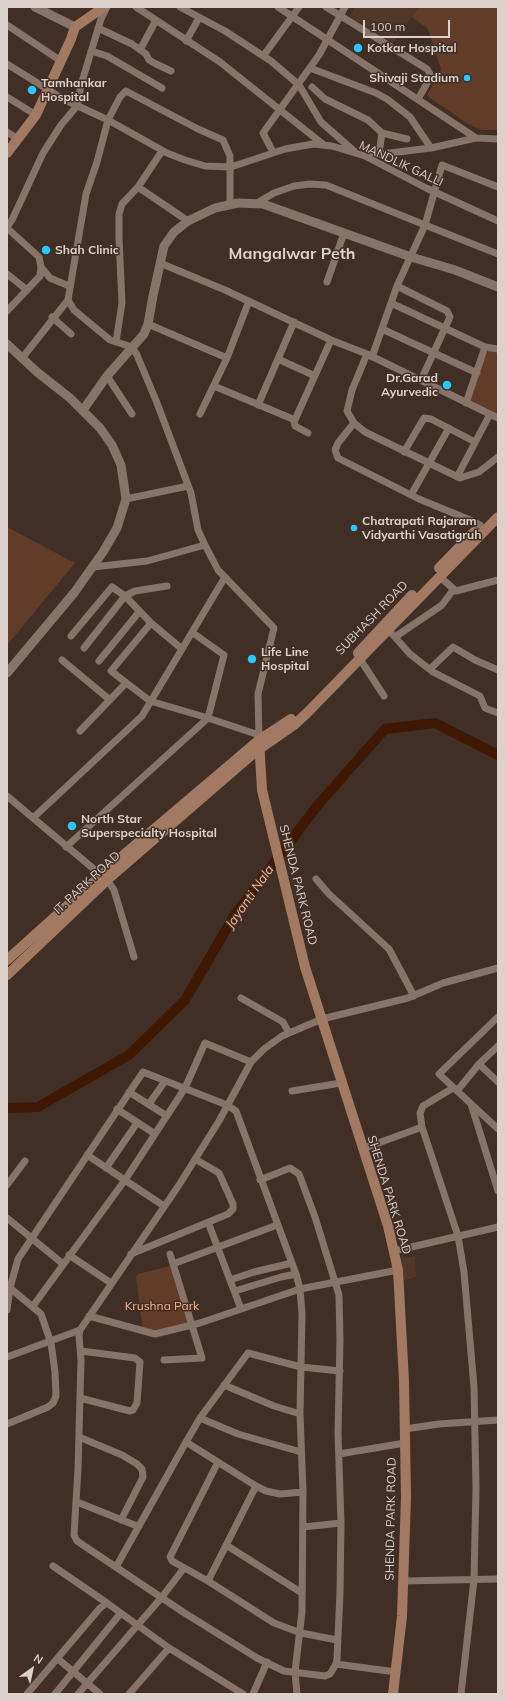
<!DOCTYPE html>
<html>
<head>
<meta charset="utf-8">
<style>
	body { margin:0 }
	#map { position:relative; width:505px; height:1701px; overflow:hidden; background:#412f25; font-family:Mulish,sans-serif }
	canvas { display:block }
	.frame { position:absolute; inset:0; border:8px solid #ddd1cb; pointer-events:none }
	.north { position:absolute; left:12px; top:1649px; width:40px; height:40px; -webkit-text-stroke:3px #412f25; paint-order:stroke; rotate:33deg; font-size:11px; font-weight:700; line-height:16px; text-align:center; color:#ddd1cb }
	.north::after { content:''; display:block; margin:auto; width:14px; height:18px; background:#ddd1cb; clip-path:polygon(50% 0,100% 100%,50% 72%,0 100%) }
	.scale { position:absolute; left:363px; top:20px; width:87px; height:18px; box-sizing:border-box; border:2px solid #ddd1cb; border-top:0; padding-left:5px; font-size:12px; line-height:14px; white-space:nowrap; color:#ddd1cb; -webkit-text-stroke:3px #412f25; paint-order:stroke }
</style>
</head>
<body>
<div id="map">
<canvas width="505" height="1701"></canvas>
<div class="frame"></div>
<div class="north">N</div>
<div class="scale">100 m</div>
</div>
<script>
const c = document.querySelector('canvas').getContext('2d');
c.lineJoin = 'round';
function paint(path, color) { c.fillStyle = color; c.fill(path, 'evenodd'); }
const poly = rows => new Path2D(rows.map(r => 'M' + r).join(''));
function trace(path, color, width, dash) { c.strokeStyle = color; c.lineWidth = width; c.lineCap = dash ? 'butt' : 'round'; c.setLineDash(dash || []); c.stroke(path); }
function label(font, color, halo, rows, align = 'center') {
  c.font = font + ' Mulish,sans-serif'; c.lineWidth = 3; c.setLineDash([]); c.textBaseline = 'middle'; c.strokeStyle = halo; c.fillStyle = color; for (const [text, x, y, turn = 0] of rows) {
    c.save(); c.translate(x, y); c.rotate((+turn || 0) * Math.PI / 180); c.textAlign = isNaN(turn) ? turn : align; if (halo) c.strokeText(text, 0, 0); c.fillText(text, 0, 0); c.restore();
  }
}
const built = poly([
	[355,7,419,7,393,43,350,16],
	[415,1256,416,1277,404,1280,401,1258]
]);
const green = poly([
	[419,7,498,7,498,130,481,130,468,124,427,96,441,69,428,29,412,17],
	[493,350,498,352,498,414,470,400,484,358,488,351],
	[7,527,75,563,7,645],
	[170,1266,191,1322,155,1334,143,1331,136,1277,138,1274]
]);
const river = poly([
	[7,1108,38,1107,129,1055,185,1000,234,916,317,806,385,729,435,723,498,755]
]);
const minor = poly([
	[136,7,220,62,324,145],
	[180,7,225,31,271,61,299,85,321,122,354,151],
	[278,7,476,138],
	[326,7,427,69,430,74,430,78,418,99],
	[7,25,61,61],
	[98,28,132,44,146,54,149,60,156,64,171,71],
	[186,41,199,18],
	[140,50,156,20],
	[91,51,107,56,162,88],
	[264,55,299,7],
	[7,64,63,99,108,120,167,153,185,160,205,166,231,167,285,149,313,144,332,146,365,156,426,188,498,221],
	[310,68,376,93,387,99,410,117,431,148],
	[312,87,325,99,368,120,382,133,407,139],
	[7,97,36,115],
	[7,132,18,139],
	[273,152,263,133,319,55,345,7],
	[379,153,382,133],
	[365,156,431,148,476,138,498,139],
	[138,187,162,151],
	[498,187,442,165,425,225,498,254],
	[257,203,274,193,294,186,310,184,326,185,425,225,397,286,372,357],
	[230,204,230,156,223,140,198,129,126,91,120,97,108,120,97,162,86,194,68,300,74,310,110,340,132,347,137,355,157,403,191,493,198,530,205,545,218,570,274,628,258,694,259,740],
	[7,227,12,220,43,153,61,125,77,106,81,85,101,19,107,7],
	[7,228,39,257,41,267,40,276,7,311],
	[160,263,225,290,331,340,367,354,498,418],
	[41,267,50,278,69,286],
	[7,274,27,290],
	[327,282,344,233],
	[397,286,447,311,450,317,421,380],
	[391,303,485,347,498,349],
	[52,317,71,334],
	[148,324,227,358],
	[382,329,477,373],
	[116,342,122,303,119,238,119,214,122,204,138,187,188,221],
	[367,354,352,390,347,411,354,423,365,432,460,478,479,472,498,457],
	[23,357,68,300],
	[278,359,315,376],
	[107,376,132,414],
	[214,386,295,420],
	[466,403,485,347],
	[258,405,294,322],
	[200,414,227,358,249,301],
	[354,423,338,443,335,450,338,458,419,499,470,520,480,525],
	[308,433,295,426,294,422,331,340],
	[404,452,424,418,431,419,475,442],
	[457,477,490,414],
	[411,495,449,428],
	[126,499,188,486],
	[93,567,147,561,205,545],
	[440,577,456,591,498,580],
	[151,623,111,671,150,701,208,718,224,655,193,633],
	[385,626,410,654,433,672,480,696,485,708,498,713],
	[71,636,112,587,125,596,151,623,182,649],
	[395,637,442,605,453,590],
	[84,648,125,596,135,591,167,586],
	[358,656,384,696],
	[62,660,110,700],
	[99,661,139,612],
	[430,669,453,647,475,660,498,670],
	[80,731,126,683],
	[7,796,33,818],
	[66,847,208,718,259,735],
	[316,879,329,894,389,949,414,996],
	[134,957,114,890,107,880,33,818,142,716,225,577],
	[241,998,283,1022,289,1033],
	[498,1017,439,1074,498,1129],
	[479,1064,498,1082],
	[453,1088,423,1106,420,1113,422,1127,458,1236,464,1272,474,1387,476,1488,474,1580,461,1694],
	[292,1091,341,1083],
	[457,1091,479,1064,498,1046],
	[129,1092,167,1116],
	[149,1104,165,1081],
	[471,1104,498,1191],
	[117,1109,155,1134],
	[362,1149,422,1127],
	[87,1155,164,1206],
	[106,1168,137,1123],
	[260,1180,290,1168,299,1174,315,1217,339,1295,340,1340,338,1433,341,1523,340,1593,337,1659,336,1664,330,1674,325,1676,284,1671,257,1658,183,1612,77,1541,74,1535,78,1469,81,1360,79,1336,80,1330,179,1185,219,1121,251,1062,264,1049,282,1036,322,1019,408,998,443,983,498,968],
	[7,1185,25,1161],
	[7,1218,63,1264],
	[208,1222,241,1309],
	[394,1251,498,1227],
	[131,1254,228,1214,233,1209,233,1204,219,1173,195,1159],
	[69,1255,111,1283],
	[173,1264,277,1225],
	[230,1280,254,1272,292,1263],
	[235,1291,281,1277,296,1274],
	[33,1306,125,1180,185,1088,205,1043,251,1062],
	[7,1310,10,1288,18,1259,143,1072,227,1105,236,1111,296,1274,300,1289,302,1314,300,1414,303,1492,302,1612,295,1672,297,1694],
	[89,1316,155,1334,200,1323,300,1289,398,1270],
	[7,1357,80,1330],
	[164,1360,202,1358,170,1254],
	[224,1385,274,1406,300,1414],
	[80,1398,130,1411,133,1410,137,1403,140,1362,135,1358,81,1351],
	[200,1418,238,1434,301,1452],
	[7,1424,48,1407,53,1403,56,1396,55,1372,51,1343,41,1314,10,1288],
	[405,1429,439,1424,498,1420],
	[79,1437,122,1455,137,1464,142,1469,143,1477,121,1520],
	[339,1454,405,1443],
	[256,1486,208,1581,274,1623,301,1633,337,1640],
	[303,1492,280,1494,266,1491,256,1486,186,1442,200,1418,248,1353,301,1367,340,1371],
	[77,1502,137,1526],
	[303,1527,341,1523],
	[226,1545,302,1593],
	[53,1566,107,1603],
	[116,1567,186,1442],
	[208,1581,172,1561,170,1557,218,1462],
	[403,1581,498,1579],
	[58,1659,100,1694],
	[336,1664,396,1672],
	[27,1694,100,1608,107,1603,169,1648,243,1694],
	[55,1694,120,1614],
	[78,1694,162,1597,184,1568],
	[129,1694,169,1648],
	[253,1694,267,1662]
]);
const tertiary = poly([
	[35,7,75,27],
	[7,344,37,372,70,398,100,428,112,445,121,465,126,499,117,528,103,552,74,593,7,673],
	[83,410,107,376,144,334,148,324,153,296,164,246,174,232,188,221,215,208,238,203,263,204,411,257,455,270,498,287]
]);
const secondary = poly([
	[7,153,36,115,71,39,75,27,104,7],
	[439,568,474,532],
	[358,653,412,595],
	[259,740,262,790,305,967,388,1226,398,1270,404,1381,406,1497,402,1616,393,1694],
	[7,960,127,852,239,757,259,740,291,719],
	[7,975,107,880,254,753,294,725,307,713,498,517]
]);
const markers = [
	[358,48,5,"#29c8ff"],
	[467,78,4,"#29c8ff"],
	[32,90,5,"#29c8ff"],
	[46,250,5,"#29c8ff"],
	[447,385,5,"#29c8ff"],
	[354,528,4,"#29c8ff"],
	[252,659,5,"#29c8ff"],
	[72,826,5,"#29c8ff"]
];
const poiNames = [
	["Kotkar Hospital",367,48],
	["Shivaji Stadium",459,78,"right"],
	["Tamhankar",41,83],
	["Hospital",41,97],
	["Shah Clinic",55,250],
	["Dr.Garad",438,378,"right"],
	["Ayurvedic",438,392,"right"],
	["Chatrapati Rajaram",362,521],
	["Vidyarthi Vasatigruh",362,535],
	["Life Line",261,652],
	["Hospital",261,666],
	["North Star",81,819],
	["Superspecialty Hospital",81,833]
];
const streetNames = [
	["MANDLIK GALLI",401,164,25],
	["SUBHASH ROAD",372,618,-46],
	["IT. PARK ROAD",87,883,-43],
	["SHENDA PARK ROAD",298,885,76],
	["SHENDA PARK ROAD",389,1195,73],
	["SHENDA PARK ROAD",391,1519,-89]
];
const parkNames = [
	["Krushna Park",162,1306]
];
const waterNames = [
	["Jayanti Nala",250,897,-55]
];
const districtNames = [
	["Mangalwar Peth",292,254]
];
paint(built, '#50372a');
paint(green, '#603c29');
trace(river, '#3e1802', 10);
trace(minor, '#887368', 7);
trace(tertiary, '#887368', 9);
trace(secondary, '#a27a64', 10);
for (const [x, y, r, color] of markers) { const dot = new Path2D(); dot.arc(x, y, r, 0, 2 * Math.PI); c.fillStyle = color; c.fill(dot); trace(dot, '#412f25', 1.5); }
label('bold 12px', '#ddd1cb', '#412f25', poiNames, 'left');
label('12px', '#ddd1cb', '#412f25', streetNames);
label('12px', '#fab28d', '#412f25', parkNames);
label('italic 13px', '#fab28e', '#412f25', waterNames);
label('bold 16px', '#ddd1cb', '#412f25', districtNames);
</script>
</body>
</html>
